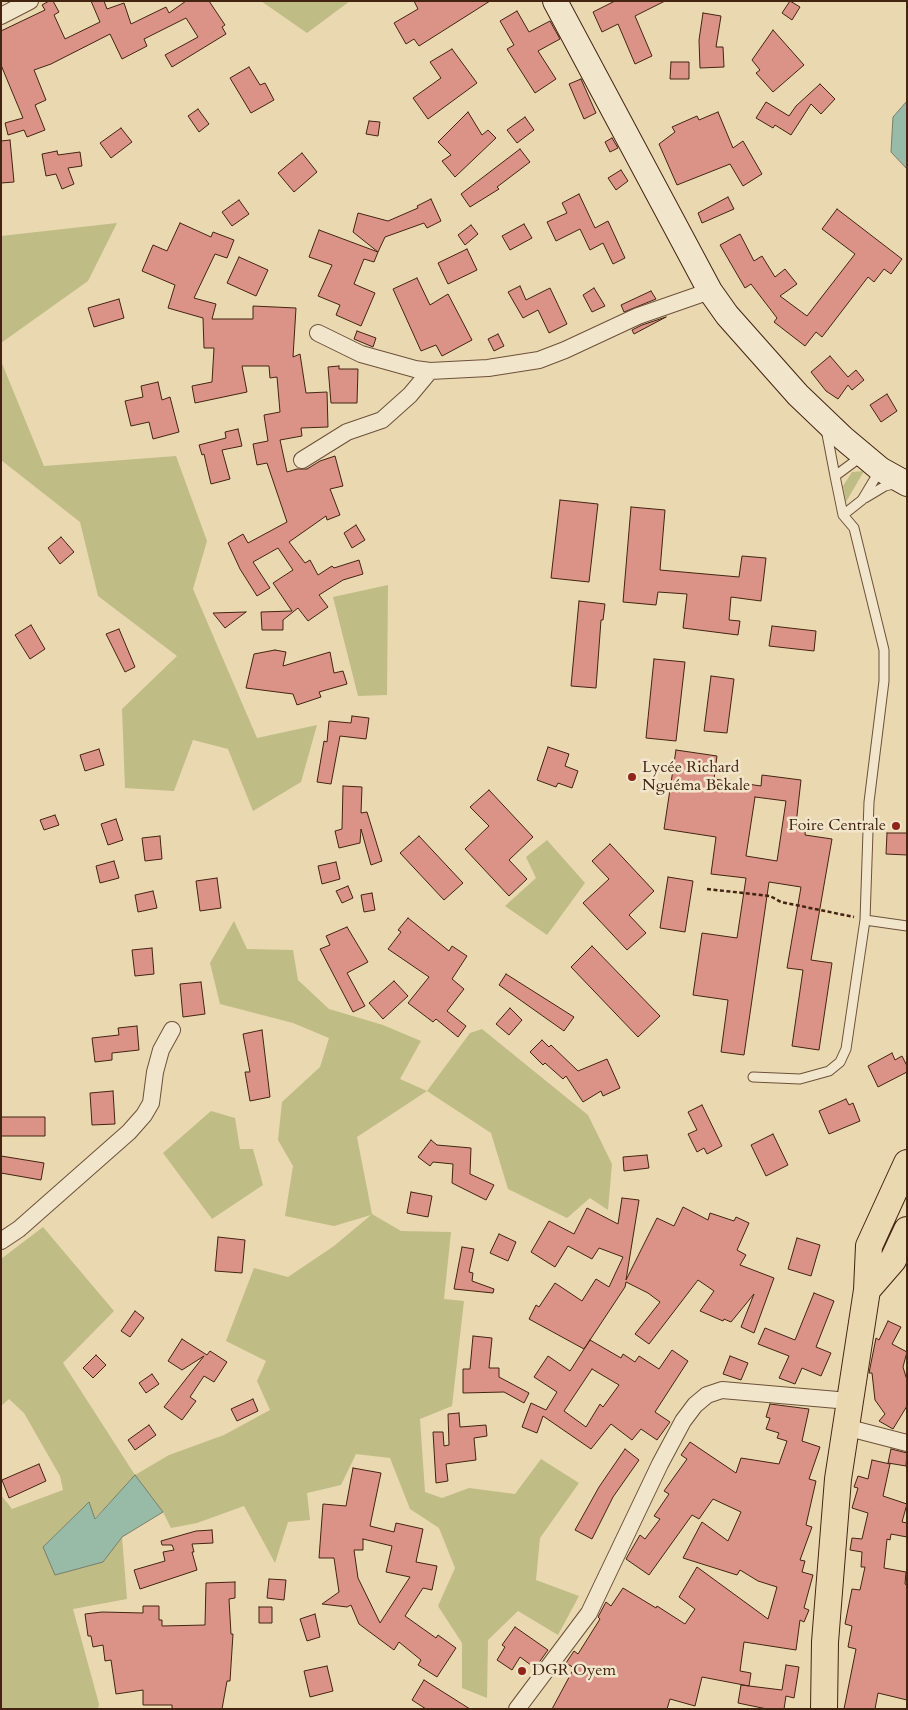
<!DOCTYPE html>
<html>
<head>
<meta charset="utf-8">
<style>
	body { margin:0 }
	#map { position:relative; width:908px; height:1710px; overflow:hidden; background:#ead8b0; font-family:Cardo,serif }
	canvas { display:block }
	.frame { position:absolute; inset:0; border:2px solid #432411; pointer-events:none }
</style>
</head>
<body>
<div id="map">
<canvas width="908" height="1710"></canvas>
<div class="frame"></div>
</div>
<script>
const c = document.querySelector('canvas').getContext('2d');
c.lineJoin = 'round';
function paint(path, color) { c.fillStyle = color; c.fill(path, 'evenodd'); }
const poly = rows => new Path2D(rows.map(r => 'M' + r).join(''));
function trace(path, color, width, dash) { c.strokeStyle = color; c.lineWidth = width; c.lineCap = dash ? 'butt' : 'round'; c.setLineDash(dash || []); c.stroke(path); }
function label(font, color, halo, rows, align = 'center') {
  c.font = font + ' Cardo,serif'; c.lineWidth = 5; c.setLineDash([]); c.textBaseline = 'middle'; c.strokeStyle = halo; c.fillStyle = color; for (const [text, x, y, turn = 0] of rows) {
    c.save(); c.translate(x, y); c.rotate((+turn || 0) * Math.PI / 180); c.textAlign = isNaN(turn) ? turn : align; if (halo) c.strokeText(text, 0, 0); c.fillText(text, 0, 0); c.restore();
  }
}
const green = poly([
	[261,1,350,1,307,33],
	[117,223,88,281,1,343,1,236],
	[1,361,44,466,176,456,207,541,193,589,257,738,317,725,301,782,253,811,228,749,193,740,174,791,125,788,122,709,177,656,98,596,80,522,1,460],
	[864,471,846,502,843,486,852,472],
	[388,585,387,695,358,696,333,597],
	[547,840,585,883,547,935,505,906,536,878,526,857],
	[234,921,247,949,293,950,298,980,329,1009,383,1025,421,1041,400,1079,427,1091,470,1033,482,1029,588,1115,612,1164,608,1210,590,1198,567,1218,508,1189,491,1133,427,1091,357,1137,372,1214,401,1231,451,1232,444,1299,464,1301,452,1406,420,1419,425,1492,442,1498,469,1488,515,1494,541,1459,579,1483,540,1538,536,1580,579,1596,558,1635,518,1611,488,1640,487,1698,462,1688,462,1643,438,1606,455,1568,439,1528,410,1509,390,1458,356,1454,341,1485,307,1493,310,1520,288,1522,275,1563,244,1506,197,1523,171,1528,163,1512,135,1476,94,1519,88,1503,43,1547,103,1562,122,1537,127,1599,73,1609,99,1704,98,1709,1,1709,1,1495,12,1509,63,1490,60,1476,24,1413,9,1399,1,1406,1,1259,43,1227,114,1311,63,1363,135,1475,169,1455,224,1435,270,1410,257,1381,266,1361,226,1341,254,1268,288,1277,334,1246,371,1215,334,1226,285,1216,293,1166,278,1140,282,1102,320,1067,329,1038,293,1023,220,1004,210,963],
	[211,1111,235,1118,240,1149,253,1149,263,1185,212,1219,163,1153]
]);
const water = poly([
	[907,101,907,169,891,152,893,117,907,101],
	[135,1475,163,1512,122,1537,103,1562,55,1575,43,1547,89,1502,95,1519,135,1475]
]);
const building = poly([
	[49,1,53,1,59,12,54,15,65,39,100,22,91,1,104,1,107,9,124,3,131,24,166,7,169,13,186,1,209,1,225,25,222,27,226,34,172,67,165,55,198,37,186,18,144,39,147,46,122,59,110,34,51,64,34,70,46,100,35,105,45,130,27,137,24,130,8,135,5,123,23,118,1,65,1,31,45,10,42,5,49,1],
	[414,1,490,1,419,46,414,39,406,44,394,23,418,9,414,1],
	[615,1,665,1,635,16,652,56,635,64,618,24,602,32,593,12,615,1],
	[790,1,800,7,792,20,782,13,790,1],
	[517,11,529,32,550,21,560,39,538,51,556,79,535,93,507,49,514,45,500,21,517,11],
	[703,13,721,16,716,47,723,47,724,67,700,68,699,40,703,13],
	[773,30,804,65,773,92,756,73,760,70,752,60,773,30],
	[452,49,477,83,428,119,413,98,441,78,430,62,452,49],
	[671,62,689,62,689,79,670,79,671,62],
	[249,67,260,85,265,83,274,100,251,113,230,78,249,67],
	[581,79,596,113,584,119,569,84,581,79],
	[820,84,835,99,821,114,811,104,791,135,775,125,773,128,756,118,766,102,789,116,796,106,820,84],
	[198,109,209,124,199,132,188,116,198,109],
	[468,112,482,135,488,130,496,138,455,177,442,161,451,155,438,142,468,112],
	[718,112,733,148,743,141,762,174,743,186,730,164,677,185,659,144,675,132,672,127,697,116,699,120,718,112],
	[525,117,534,130,517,143,507,130,525,117],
	[369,121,380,122,378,136,366,134,369,121],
	[121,128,132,142,111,158,100,143,121,128],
	[612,138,618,148,610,152,605,142,612,138],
	[10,140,14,182,1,183,1,141,10,140],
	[520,149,530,162,497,187,499,189,470,207,461,194,520,149],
	[57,151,58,155,80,152,82,166,68,168,74,184,62,189,56,174,46,176,42,154,57,151],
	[302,153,317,172,294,192,278,173,302,153],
	[621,170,628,181,616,190,608,178,621,170],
	[579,194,595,228,608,221,625,258,613,264,603,243,590,250,580,229,556,241,547,222,567,213,562,203,579,194],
	[728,197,734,209,702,223,698,213,728,197],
	[431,199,441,221,427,228,424,223,385,237,378,252,353,232,358,213,388,221,418,208,417,206,431,199],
	[239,200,249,214,232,226,222,212,239,200],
	[837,209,902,259,891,274,884,269,874,282,868,277,822,337,816,332,805,346,774,322,777,318,751,284,745,288,720,245,740,234,754,261,762,256,775,277,785,269,797,284,780,296,807,316,855,254,822,229,837,209],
	[180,223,211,237,213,232,234,240,227,258,215,254,194,298,216,304,212,319,253,319,253,306,296,308,293,357,300,354,306,393,327,392,328,427,301,428,302,436,280,440,287,472,297,469,307,469,320,461,335,456,343,486,330,489,340,515,327,520,326,516,289,542,305,563,310,560,318,575,332,566,334,568,359,560,363,574,343,580,319,595,328,607,308,621,298,608,283,620,283,630,262,630,261,612,292,611,273,583,293,570,278,548,253,562,270,588,257,596,240,569,228,543,243,534,248,543,287,522,267,463,257,465,253,444,268,441,264,415,280,412,277,377,270,378,269,366,242,366,247,392,195,403,192,386,212,382,214,348,204,348,203,318,168,308,175,285,142,271,153,245,167,251,180,223],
	[524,224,532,238,510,250,502,236,524,224],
	[471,225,478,234,465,245,458,235,471,225],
	[319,230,378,252,374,262,364,259,354,284,375,293,361,326,336,315,340,305,318,296,332,265,309,257,319,230],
	[467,249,477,270,448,284,438,263,467,249],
	[239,257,268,270,256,296,227,283,239,257],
	[417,278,430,305,448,294,472,340,442,356,436,345,421,351,393,289,417,278],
	[520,286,526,300,550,288,567,324,549,333,538,310,523,318,508,292,520,286],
	[594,288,605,306,592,312,583,295,594,288],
	[651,291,656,299,624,312,621,305,651,291],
	[119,299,124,318,94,327,88,308,119,299],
	[666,317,634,334,632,330,642,325,666,317],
	[357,331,376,338,373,347,354,339,357,331],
	[498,334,504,346,494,351,488,339,498,334],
	[830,356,848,377,856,370,864,380,852,390,848,385,838,399,826,391,811,372,830,356],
	[339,366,339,369,358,369,357,403,331,403,328,367,339,366],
	[158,382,162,400,170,397,179,432,153,439,149,422,131,426,125,401,143,397,141,386,158,382],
	[887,394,897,411,881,422,870,405,887,394],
	[238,429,242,446,222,450,230,479,211,484,204,454,202,455,199,445,226,438,225,432,238,429],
	[560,500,598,504,589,582,551,578,560,500],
	[631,507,665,510,660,570,739,577,742,556,766,558,761,601,731,597,729,620,740,621,738,635,683,628,687,594,658,592,656,605,623,602,631,507],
	[356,525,365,540,352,548,344,533,356,525],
	[61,537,74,552,60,564,48,548,61,537],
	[579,601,605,604,603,620,601,620,596,688,571,686,579,601],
	[246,612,225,628,213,613,246,612],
	[31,625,45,649,30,659,15,635,31,625],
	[772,626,816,631,814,651,769,646,772,626],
	[119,629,135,667,125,672,106,634,119,629],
	[275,650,286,652,283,666,330,652,334,673,343,671,347,684,319,692,321,697,297,705,293,694,246,688,254,654,275,650],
	[654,659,685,662,676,741,646,738,654,659],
	[711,676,734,679,727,733,704,731,711,676],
	[352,716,369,718,366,739,340,736,331,784,317,782,324,741,327,742,329,721,351,723,352,716],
	[548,747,569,754,565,766,578,771,572,788,558,783,556,787,537,780,548,747],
	[99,749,104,765,85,771,80,755,99,749],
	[676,750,717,756,714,779,761,786,762,775,801,780,796,824,806,825,805,835,832,839,811,960,832,963,819,1050,792,1046,803,970,787,968,801,887,769,882,744,1055,721,1052,728,1000,693,995,702,933,737,938,746,878,711,874,716,837,664,829,676,750],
	[755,797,786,801,777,861,746,856,755,797],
	[343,786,362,787,361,813,367,812,382,861,371,865,361,829,360,843,339,848,335,831,342,829,343,786],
	[489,790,533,837,509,860,527,879,509,896,465,849,489,826,470,807,489,790],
	[55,815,59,825,44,830,40,820,55,815],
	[116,819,123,840,108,845,101,824,116,819],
	[887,833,907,833,907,855,886,854,887,833],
	[160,836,162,859,145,861,142,838,160,836],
	[419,836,463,883,444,900,400,853,419,836],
	[610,844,654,891,629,915,646,933,627,950,583,903,609,879,592,861,610,844],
	[114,861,119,878,100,883,96,866,114,861],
	[336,862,340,879,322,884,318,866,336,862],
	[668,877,693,881,685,932,660,928,668,877],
	[217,878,221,908,200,911,196,881,217,878],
	[348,886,353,898,342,903,336,891,348,886],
	[153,891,157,908,138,912,135,895,153,891],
	[372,893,375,910,364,912,361,895,372,893],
	[408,918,449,951,452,946,467,956,452,979,464,989,447,1011,466,1026,458,1037,436,1019,433,1022,408,1003,429,977,388,949,401,932,398,930,408,918],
	[347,927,368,962,347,973,365,1006,353,1012,320,949,330,945,326,936,347,927],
	[592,946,660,1016,638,1037,571,967,592,946],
	[152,948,154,974,135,976,132,950,152,948],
	[506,974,574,1017,564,1031,499,985,506,974],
	[394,981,408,996,383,1019,369,1003,394,981],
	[201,982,205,1014,183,1017,180,984,201,982],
	[510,1008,522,1020,509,1035,496,1024,510,1008],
	[137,1026,139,1050,112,1053,112,1060,95,1062,92,1038,119,1035,118,1028,137,1026],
	[262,1030,270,1097,250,1101,245,1072,250,1072,243,1034,262,1030],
	[542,1040,549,1047,551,1045,578,1071,607,1059,620,1088,603,1096,601,1091,583,1102,566,1076,563,1079,545,1063,543,1065,530,1052,542,1040],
	[892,1053,895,1060,902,1056,907,1066,907,1072,878,1087,868,1066,892,1053],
	[113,1091,115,1124,92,1125,90,1093,113,1091],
	[846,1099,849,1105,853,1103,860,1121,829,1134,819,1111,846,1099],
	[702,1105,722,1146,707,1154,704,1148,697,1152,688,1134,697,1130,688,1112,702,1105],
	[1,1117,45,1117,45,1136,1,1136,1,1117],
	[773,1134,788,1165,766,1176,751,1145,773,1134],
	[431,1140,437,1145,471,1148,470,1174,494,1185,486,1200,452,1183,453,1164,433,1162,430,1166,418,1157,431,1140],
	[647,1155,649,1168,624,1171,623,1157,647,1155],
	[1,1156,44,1163,41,1180,1,1173,1,1156],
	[411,1192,432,1196,428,1217,407,1213,411,1192],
	[622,1198,639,1200,626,1280,657,1218,674,1226,683,1207,708,1220,710,1213,734,1221,736,1217,749,1223,737,1250,746,1255,740,1265,774,1278,754,1333,741,1327,754,1294,731,1322,724,1319,723,1321,700,1311,714,1291,698,1280,649,1344,635,1334,660,1302,648,1293,626,1282,625,1287,584,1349,529,1319,536,1305,539,1307,555,1283,582,1301,596,1279,609,1287,623,1257,599,1248,592,1259,568,1246,555,1267,531,1252,549,1221,574,1234,587,1208,618,1224,622,1198],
	[499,1234,516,1242,508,1261,490,1253,499,1234],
	[218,1237,245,1240,242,1273,215,1271,218,1237],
	[797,1238,820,1245,811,1276,788,1269,797,1238],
	[462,1247,474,1249,469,1272,473,1273,472,1281,494,1289,493,1293,454,1289,462,1247],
	[814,1293,834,1301,816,1347,831,1353,821,1376,802,1368,795,1384,779,1378,789,1356,758,1344,765,1328,795,1340,814,1293],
	[135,1311,144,1318,130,1337,121,1331,135,1311],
	[888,1321,901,1327,892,1344,907,1352,903,1367,907,1380,907,1406,893,1429,879,1421,885,1414,875,1400,872,1373,869,1373,876,1338,879,1340,888,1321],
	[473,1336,492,1338,489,1368,499,1368,499,1377,529,1393,524,1403,504,1392,463,1393,463,1369,470,1369,473,1336],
	[182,1339,207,1355,210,1351,227,1362,214,1382,204,1376,190,1397,196,1401,182,1420,164,1407,204,1356,182,1370,168,1361,182,1339],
	[590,1340,621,1358,623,1354,635,1362,639,1356,659,1369,672,1350,688,1361,655,1412,670,1422,657,1440,641,1429,632,1440,611,1424,591,1449,543,1416,537,1433,522,1427,531,1403,546,1410,557,1392,534,1377,548,1356,570,1371,590,1340],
	[592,1369,619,1385,603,1407,600,1404,586,1427,564,1411,592,1369],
	[96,1355,106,1365,93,1378,83,1368,96,1355],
	[730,1356,748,1363,741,1380,723,1374,730,1356],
	[152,1374,159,1384,146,1393,139,1383,152,1374],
	[253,1399,258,1411,237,1421,231,1409,253,1399],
	[770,1404,809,1409,802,1441,820,1447,809,1479,816,1481,806,1525,812,1527,800,1560,805,1561,802,1572,813,1575,804,1608,809,1610,804,1622,800,1620,796,1650,744,1642,740,1671,751,1673,749,1686,702,1677,695,1706,670,1699,667,1709,552,1709,574,1668,566,1663,574,1651,578,1654,600,1619,598,1617,606,1602,611,1606,623,1588,656,1608,657,1606,685,1624,695,1609,679,1597,697,1567,768,1619,777,1587,758,1581,740,1570,737,1575,683,1558,702,1522,728,1541,741,1512,713,1499,699,1519,692,1515,649,1575,626,1559,640,1535,645,1539,660,1519,654,1516,669,1494,664,1491,687,1459,681,1455,690,1442,736,1473,741,1458,779,1464,787,1441,777,1438,779,1433,766,1429,770,1418,766,1417,770,1404],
	[459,1413,460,1427,486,1425,487,1436,474,1438,476,1460,446,1464,448,1481,436,1483,433,1432,443,1432,444,1446,449,1445,448,1414,459,1413],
	[149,1425,156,1435,135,1450,128,1440,149,1425],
	[625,1449,639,1460,613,1497,592,1539,575,1530,599,1487,625,1449],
	[891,1449,907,1453,906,1466,888,1463,891,1449],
	[872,1460,890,1464,883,1496,907,1504,902,1522,907,1523,907,1537,891,1534,890,1540,887,1539,884,1568,906,1572,905,1584,907,1585,907,1700,878,1693,875,1709,844,1709,856,1649,848,1647,852,1626,845,1624,852,1589,860,1590,865,1567,861,1567,862,1552,850,1550,852,1538,862,1539,868,1513,852,1508,858,1488,854,1487,858,1476,868,1479,872,1460],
	[39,1464,46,1481,9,1498,2,1480,39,1464],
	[353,1468,381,1473,370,1526,394,1532,396,1523,423,1529,416,1562,437,1566,432,1590,423,1588,405,1616,436,1638,438,1635,456,1648,437,1677,418,1665,421,1660,399,1642,394,1650,359,1624,351,1605,347,1607,322,1604,339,1592,334,1558,319,1558,323,1504,346,1506,353,1468],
	[363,1539,392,1546,386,1572,410,1577,380,1623,358,1578,354,1550,363,1550,363,1539],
	[212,1530,213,1543,192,1544,194,1552,192,1552,197,1570,140,1589,134,1570,165,1561,163,1552,174,1550,172,1545,162,1545,161,1541,196,1531,212,1530],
	[269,1579,286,1580,284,1600,267,1598,269,1579],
	[235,1582,235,1598,229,1599,231,1634,233,1634,230,1681,227,1681,222,1709,172,1709,172,1705,143,1705,143,1690,116,1694,111,1660,105,1661,103,1645,93,1647,91,1636,88,1636,85,1614,102,1612,143,1613,143,1606,159,1606,159,1620,162,1620,162,1626,205,1625,206,1583,235,1582],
	[259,1607,272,1607,272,1623,259,1623,259,1607],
	[315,1614,320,1637,307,1641,300,1619,315,1614],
	[515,1627,548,1650,535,1668,520,1657,512,1670,497,1660,505,1647,502,1645,515,1627],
	[786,1665,799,1667,794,1698,786,1696,784,1709,767,1709,738,1703,741,1685,782,1690,786,1665],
	[327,1666,333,1691,310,1697,304,1671,327,1666],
	[424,1680,470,1709,426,1709,412,1700,424,1680]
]);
const path = poly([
	[707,889,770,896,781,902,854,917]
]);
const lane = poly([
	[826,429,835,476],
	[865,498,885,486,898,483],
	[843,515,862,500,880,470],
	[865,920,907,926],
	[753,1077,800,1079,829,1071,840,1062,846,1049,865,920,869,802,884,681,884,650,854,528,843,515,835,476,862,456]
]);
const street = poly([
	[1,16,30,1],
	[318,333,361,354,415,369,430,371,488,368,539,360,565,350,638,316,710,291],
	[302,460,347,432,382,420,410,395,430,371],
	[1,1241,19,1229,129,1132,144,1115,151,1103,155,1072,161,1050,172,1030],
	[845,1427,907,1443],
	[517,1709,589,1613,660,1464,683,1421,695,1405,707,1395,722,1390,849,1401]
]);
const secondary = poly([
	[555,1,710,291,727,315,798,395,843,438,880,469,907,484]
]);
const primary = poly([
	[867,1290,893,1260,907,1230],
	[824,1709,825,1642,838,1479,867,1290,869,1246,907,1163]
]);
const markers = [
	[632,777,5,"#8f2418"],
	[896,826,5,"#8f2418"],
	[522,1671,5,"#8f2418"]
];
const poiNames = [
	["Lycée Richard",642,768],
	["Nguéma Bekale",642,786],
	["Foire Centrale",886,826,"right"],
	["DGR Oyem",532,1671]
];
paint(green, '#bfbc86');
paint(water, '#98bba7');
trace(water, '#767f6b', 1);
paint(building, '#db9387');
trace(building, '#432411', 1);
trace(lane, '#6d5139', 11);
trace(street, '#6d5139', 18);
trace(secondary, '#432411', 26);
trace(primary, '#432411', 28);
trace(path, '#432411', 2.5, [4, 2.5]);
trace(lane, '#f1e6cc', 9);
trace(street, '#f1e6cc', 16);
trace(secondary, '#f1e6cc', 24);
trace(primary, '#ead8b0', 26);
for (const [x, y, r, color] of markers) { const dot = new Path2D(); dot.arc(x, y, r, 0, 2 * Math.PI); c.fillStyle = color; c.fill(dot); trace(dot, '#f1e6cc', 2); }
label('16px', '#432411', '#f1e6cc', poiNames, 'left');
</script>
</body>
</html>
